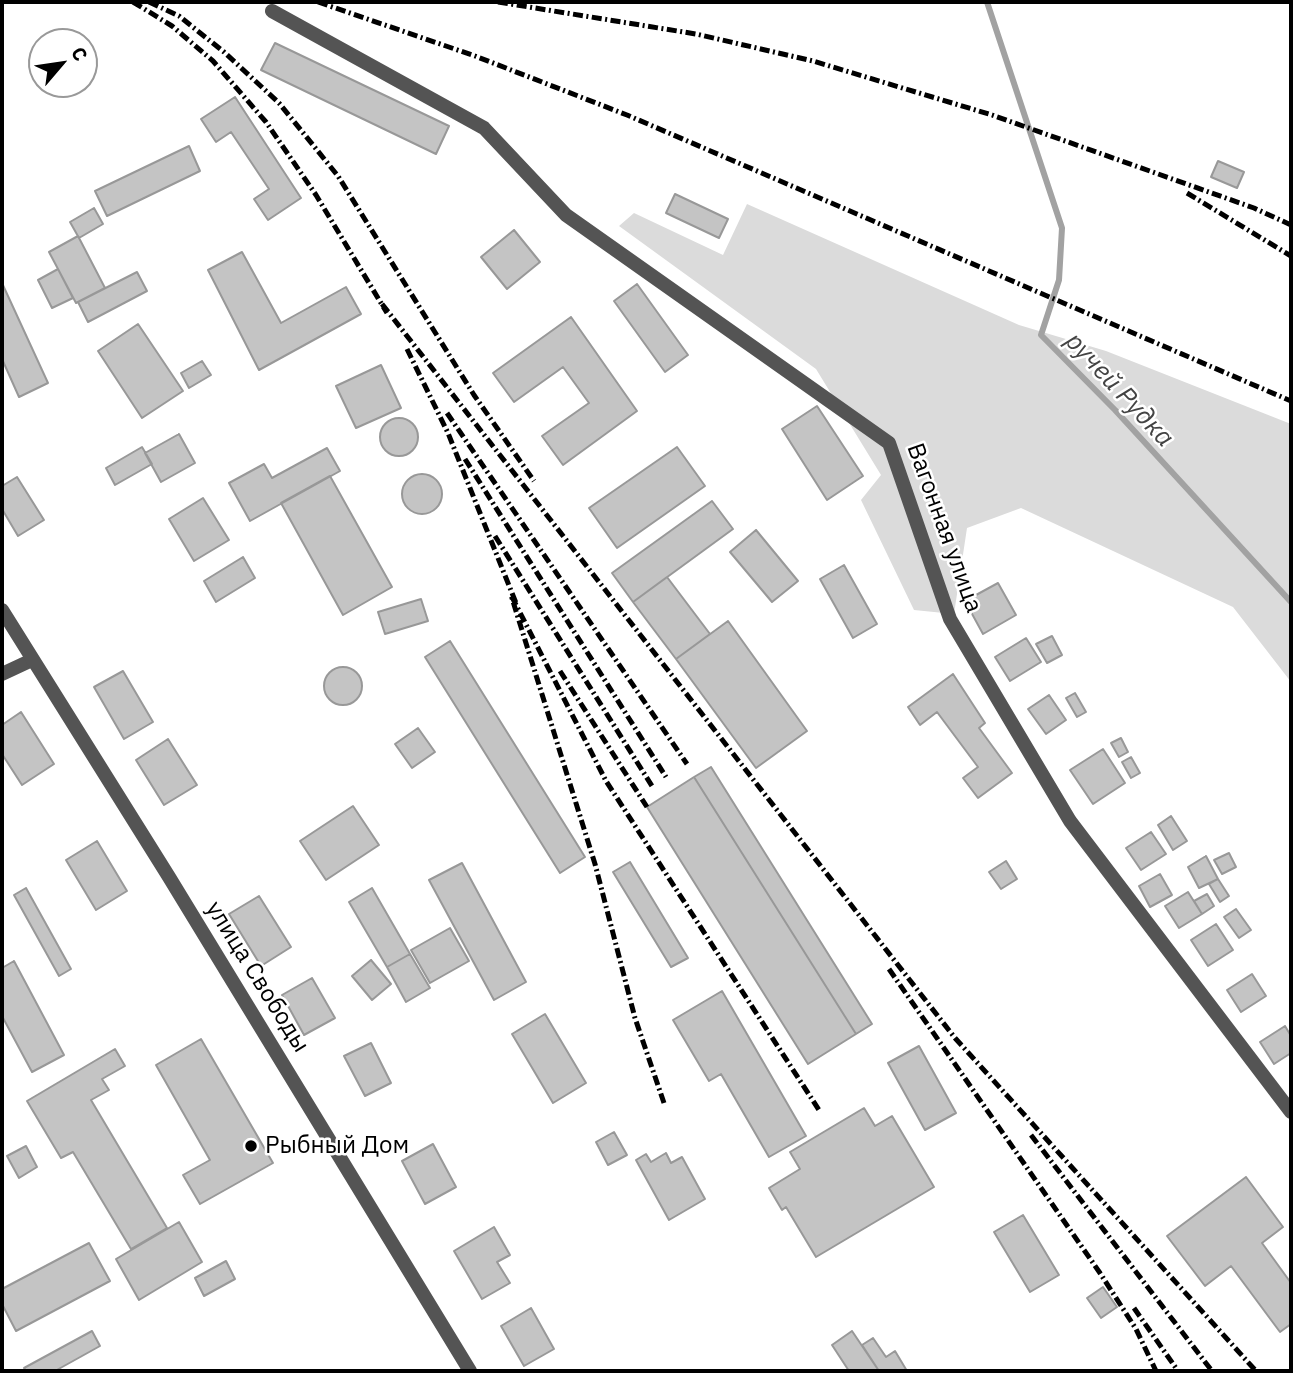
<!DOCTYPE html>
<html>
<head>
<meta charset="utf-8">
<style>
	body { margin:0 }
	#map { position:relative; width:1293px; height:1373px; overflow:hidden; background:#fff; font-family:"IBM Plex Sans",sans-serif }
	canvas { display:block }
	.frame { position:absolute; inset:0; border:4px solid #000; pointer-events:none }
	.north { position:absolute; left:28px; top:28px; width:70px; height:70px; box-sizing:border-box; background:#fff; border:2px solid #999; border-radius:50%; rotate:61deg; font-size:19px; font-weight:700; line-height:28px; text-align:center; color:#000 }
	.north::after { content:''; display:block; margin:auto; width:24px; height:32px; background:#000; clip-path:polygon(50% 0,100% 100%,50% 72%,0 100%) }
</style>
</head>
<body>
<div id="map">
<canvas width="1293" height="1373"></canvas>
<div class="frame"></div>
<div class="north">С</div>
</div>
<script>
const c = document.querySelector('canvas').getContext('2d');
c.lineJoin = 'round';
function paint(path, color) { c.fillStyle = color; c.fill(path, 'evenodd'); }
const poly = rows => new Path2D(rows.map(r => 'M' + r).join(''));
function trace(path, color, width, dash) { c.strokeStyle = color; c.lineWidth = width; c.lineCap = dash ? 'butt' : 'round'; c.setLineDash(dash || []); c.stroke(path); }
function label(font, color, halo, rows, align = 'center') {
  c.font = font + ' "IBM Plex Sans",sans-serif'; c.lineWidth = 5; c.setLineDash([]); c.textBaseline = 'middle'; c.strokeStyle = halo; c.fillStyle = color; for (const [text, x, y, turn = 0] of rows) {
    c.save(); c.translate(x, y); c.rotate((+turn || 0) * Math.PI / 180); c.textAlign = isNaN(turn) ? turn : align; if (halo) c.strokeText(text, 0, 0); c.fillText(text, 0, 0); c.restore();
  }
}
const green = poly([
	[747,204,1019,325,1106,351,1291,424,1291,682,1233,607,1021,508,967,528,954,614,914,610,861,500,881,475,816,369,619,226,634,213,723,255]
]);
const stream = poly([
	[987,2,1062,228,1059,280,1041,335,1115,410,1291,602]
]);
const building = poly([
	[275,43,449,126,436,154,261,70,275,43],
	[235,97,301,198,268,220,254,199,269,189,231,132,216,142,201,119,235,97],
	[189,146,200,171,107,216,95,191,189,146],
	[1218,161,1244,172,1237,188,1211,177,1218,161],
	[675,194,728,219,719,238,666,213,675,194],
	[94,208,103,224,79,238,70,222,94,208],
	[514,230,540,262,507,289,481,257,514,230],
	[78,236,105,288,76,303,49,252,78,236],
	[242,252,281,323,346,287,361,314,259,370,208,270,242,252],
	[58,269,73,298,52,308,38,280,58,269],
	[137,272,147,291,88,322,78,302,137,272],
	[2,283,48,383,19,397,2,359,2,283],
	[637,284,688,355,665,372,614,301,637,284],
	[571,317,637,411,563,465,542,436,589,403,563,367,514,402,493,373,571,317],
	[138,324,183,391,142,418,98,351,138,324],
	[202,361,211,375,189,388,181,373,202,361],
	[381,365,401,408,356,428,336,386,381,365],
	[817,406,863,476,827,500,782,429,817,406],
	'380 437a19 19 0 1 1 38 0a19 19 0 1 1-38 0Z',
	[179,434,195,463,161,482,145,453,179,434],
	[142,447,152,464,115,485,106,468,142,447],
	[677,447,705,486,617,548,589,508,677,447],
	[327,448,340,471,250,521,229,483,264,464,272,478,327,448],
	'402 494a20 20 0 1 1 40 0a20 20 0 1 1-40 0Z',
	[330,476,392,587,343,615,281,503,330,476],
	[17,477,44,520,18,536,2,509,2,486,17,477],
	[203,498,229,540,194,561,169,519,203,498],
	[712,501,733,529,633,602,612,573,712,501],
	[756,530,798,581,772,602,730,552,756,530],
	[243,557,255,578,216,602,204,581,243,557],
	[844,565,877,624,853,638,820,579,844,565],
	[667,577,710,634,676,659,633,602,667,577],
	[998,583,1016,615,983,634,965,601,998,583],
	[421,599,428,621,385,634,378,612,421,599],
	[728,621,807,731,756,768,676,659,728,621],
	[1052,636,1062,655,1047,663,1036,644,1052,636],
	[1026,638,1041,662,1010,681,995,657,1026,638],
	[450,641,585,857,560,873,425,657,450,641],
	'324 686a19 19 0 1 1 38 0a19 19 0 1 1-38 0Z',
	[123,671,153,722,124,739,94,687,123,671],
	[953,674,985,723,979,728,1012,773,978,798,963,778,978,767,937,712,920,725,908,707,953,674],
	[1075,693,1086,712,1077,717,1066,698,1075,693],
	[1049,695,1066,720,1046,734,1028,709,1049,695],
	[21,712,54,764,22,785,2,754,2,725,21,712],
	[418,728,435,752,412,768,395,744,418,728],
	[1121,738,1128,752,1119,757,1111,743,1121,738],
	[168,739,197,785,164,805,136,760,168,739],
	[1103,749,1125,783,1093,804,1070,770,1103,749],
	[1131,757,1140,773,1131,778,1122,762,1131,757],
	[711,767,872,1024,856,1034,694,777,711,767],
	[694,777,856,1034,808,1064,647,807,694,777],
	[353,806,379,845,326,880,300,841,353,806],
	[1171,816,1187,841,1173,850,1158,825,1171,816],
	[1151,832,1166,854,1141,870,1126,848,1151,832],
	[97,841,127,891,96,910,66,860,97,841],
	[1229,853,1236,867,1222,874,1214,860,1229,853],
	[1206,856,1218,879,1199,888,1188,867,1206,856],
	[1006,861,1017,879,1001,889,989,872,1006,861],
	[630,862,688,958,671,967,613,872,630,862],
	[462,863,526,982,494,1000,429,880,462,863],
	[1160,874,1172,895,1150,907,1139,886,1160,874],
	[1218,879,1229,896,1220,902,1209,884,1218,879],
	[26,888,71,969,59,976,14,895,26,888],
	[372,888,410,954,387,967,349,902,372,888],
	[1188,892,1202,914,1179,928,1165,906,1188,892],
	[1207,894,1214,906,1202,914,1194,901,1207,894],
	[259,896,291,947,261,966,229,914,259,896],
	[1236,909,1251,930,1239,938,1224,917,1236,909],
	[1216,924,1233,950,1208,966,1191,940,1216,924],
	[450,928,469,961,430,983,411,950,450,928],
	[410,954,430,988,406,1002,387,967,410,954],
	[371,960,391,984,372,1000,352,976,371,960],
	[14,961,64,1055,32,1072,2,1016,2,968,14,961],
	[1252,974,1266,996,1241,1012,1227,990,1252,974],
	[312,978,335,1018,304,1035,282,995,312,978],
	[722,991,806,1136,769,1157,721,1074,709,1081,673,1020,722,991],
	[545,1014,586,1083,553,1103,512,1034,545,1014],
	[1285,1026,1291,1036,1291,1053,1274,1064,1260,1042,1285,1026],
	[201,1039,273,1163,200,1204,183,1175,210,1160,156,1065,201,1039],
	[371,1043,391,1083,365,1096,344,1056,371,1043],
	[919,1046,956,1113,925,1130,888,1063,919,1046],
	[115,1049,125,1066,102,1079,109,1090,91,1100,167,1228,131,1249,73,1152,61,1158,27,1101,115,1049],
	[864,1108,875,1126,892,1116,934,1187,816,1257,786,1207,782,1210,769,1188,800,1169,790,1152,864,1108],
	[614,1132,627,1155,608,1165,596,1142,614,1132],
	[433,1144,456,1187,425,1204,402,1161,433,1144],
	[26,1146,37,1167,19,1178,7,1156,26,1146],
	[666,1153,671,1163,682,1157,705,1199,669,1220,636,1160,646,1154,651,1162,666,1153],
	[1246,1177,1283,1227,1262,1243,1291,1283,1291,1324,1280,1332,1231,1266,1205,1286,1167,1236,1246,1177],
	[1023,1215,1059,1275,1030,1292,994,1232,1023,1215],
	[179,1222,202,1262,139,1300,116,1259,179,1222],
	[494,1227,510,1255,497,1262,510,1283,482,1299,454,1251,494,1227],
	[89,1243,110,1281,16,1331,2,1304,2,1289,89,1243],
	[226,1261,235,1279,204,1296,195,1278,226,1261],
	[1103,1287,1117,1307,1101,1318,1087,1298,1103,1287],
	[531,1308,554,1349,524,1366,501,1326,531,1308],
	[92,1331,100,1346,55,1371,26,1371,24,1368,92,1331],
	[852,1331,879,1371,849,1371,832,1345,852,1331],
	[873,1338,886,1357,895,1351,907,1371,879,1371,862,1345,873,1338]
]);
const minor = poly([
	[272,11,484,128,566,215,889,443,950,619,1070,821,1291,1112],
	[2,674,32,660]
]);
const tertiary = poly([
	[2,610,169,877,470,1371]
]);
const rail = poly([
	[133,2,172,26,213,61,266,122,316,195,387,313],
	[149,2,179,16,224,52,279,103,338,176,474,395,534,481],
	[318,2,475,56,627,115,1291,401],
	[498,2,696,34,813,61,992,115,1254,208,1291,225],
	[1187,193,1291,256],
	[382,304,955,1038,1256,1371],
	[407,349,448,433,516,603],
	[447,413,687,764],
	[465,459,666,777],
	[495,536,652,786],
	[560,671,647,807],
	[889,969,1100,1273,1136,1329,1156,1371],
	[664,1103,635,1018,595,864,511,595,606,781,819,1110],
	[1031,1135,1212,1371],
	[1134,1308,1178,1371]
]);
const markers = [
	[251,1146,7,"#000"]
];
const streetNames = [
	["Вагонная улица",944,528,70],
	["улица Свободы",257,977,58]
];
const poiNames = [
	["Рыбный Дом",265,1146]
];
const waterNames = [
	["ручей Рудка",1119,390,47]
];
paint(green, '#dbdbdb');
trace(stream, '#a2a2a2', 6);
paint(building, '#c4c4c4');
trace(building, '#989898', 2);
trace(minor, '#545454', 14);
trace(tertiary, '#545454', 14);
trace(rail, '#000', 5, [10, 3.5, 2, 3.5]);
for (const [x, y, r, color] of markers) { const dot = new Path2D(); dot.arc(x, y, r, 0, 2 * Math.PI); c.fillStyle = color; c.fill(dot); trace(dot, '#fff', 2.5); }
label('24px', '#000', '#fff', streetNames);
label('24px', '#000', '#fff', poiNames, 'left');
label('italic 26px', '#434343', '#fff', waterNames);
</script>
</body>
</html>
